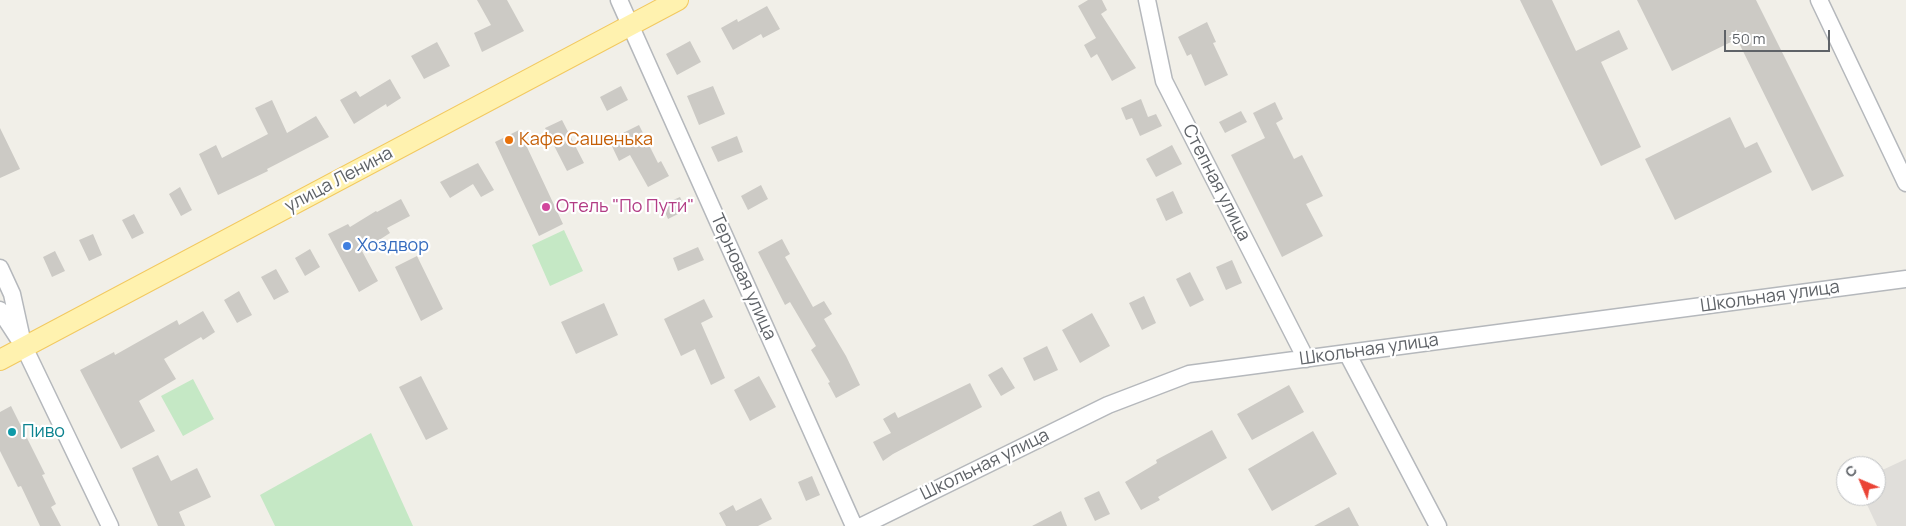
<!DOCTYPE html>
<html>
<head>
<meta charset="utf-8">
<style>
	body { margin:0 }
	#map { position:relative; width:1906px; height:526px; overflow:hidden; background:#f1efe8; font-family:Manrope,sans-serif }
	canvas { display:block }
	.north { position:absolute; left:1836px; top:456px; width:50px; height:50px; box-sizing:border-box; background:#fff; border:1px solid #bfc1c3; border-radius:50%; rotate:315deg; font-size:14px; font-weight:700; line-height:20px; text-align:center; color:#5f6368 }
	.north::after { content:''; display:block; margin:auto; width:18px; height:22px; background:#ea4335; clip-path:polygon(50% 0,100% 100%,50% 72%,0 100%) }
	.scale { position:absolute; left:1724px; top:30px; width:106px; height:22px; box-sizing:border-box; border:2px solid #5f6368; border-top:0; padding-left:6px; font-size:15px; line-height:18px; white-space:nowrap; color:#5f6368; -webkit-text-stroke:4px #fff; paint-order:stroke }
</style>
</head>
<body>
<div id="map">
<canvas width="1906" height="526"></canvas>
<div class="north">С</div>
<div class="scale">50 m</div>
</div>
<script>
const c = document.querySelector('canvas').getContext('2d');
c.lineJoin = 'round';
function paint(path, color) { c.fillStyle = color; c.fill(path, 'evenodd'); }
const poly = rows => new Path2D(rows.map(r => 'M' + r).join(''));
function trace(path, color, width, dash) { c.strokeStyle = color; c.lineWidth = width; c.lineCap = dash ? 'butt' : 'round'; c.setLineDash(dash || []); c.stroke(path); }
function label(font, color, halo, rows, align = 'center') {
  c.font = font + ' Manrope,sans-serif'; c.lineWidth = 4.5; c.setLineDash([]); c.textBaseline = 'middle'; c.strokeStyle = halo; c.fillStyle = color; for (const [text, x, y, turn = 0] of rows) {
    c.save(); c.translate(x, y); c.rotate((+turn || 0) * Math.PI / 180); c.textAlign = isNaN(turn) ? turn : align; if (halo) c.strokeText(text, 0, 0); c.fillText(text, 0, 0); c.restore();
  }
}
const industrial = poly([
	[1906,459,1906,526,1877,526,1863,496,1876,496,1876,473]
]);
const green = poly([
	[564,230,583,271,550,286,532,245],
	[193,379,214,419,183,436,161,396],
	[371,433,413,526,275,526,260,495]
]);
const building = poly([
	[477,0,507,0,524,31,482,52,474,33,491,25],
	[1088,0,1102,0,1107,10,1101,14,1136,68,1112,81,1097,54,1091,58,1084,45,1096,38,1078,6],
	[1520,0,1552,0,1576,51,1619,30,1628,49,1601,62,1641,147,1601,166],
	[1637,0,1756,0,1844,176,1812,191,1737,39,1672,71],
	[767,6,780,29,763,38,761,34,733,50,721,28,737,19,738,22],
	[1207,22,1216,42,1213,43,1228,75,1205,86,1191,54,1187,56,1178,37],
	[690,41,701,62,677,75,666,54],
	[437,42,450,66,424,79,411,56],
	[390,79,401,98,387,107,386,104,354,124,340,100,356,91,360,97],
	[621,86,628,100,607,111,600,97],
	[713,86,725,114,699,125,687,96],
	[1141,99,1148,117,1156,114,1162,126,1140,136,1132,118,1126,120,1121,108],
	[272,100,287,133,316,116,329,137,267,169,268,171,218,195,199,154,216,145,222,158,268,134,255,108],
	[1275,102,1283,119,1276,123,1294,159,1302,155,1323,196,1306,204,1323,236,1282,257,1231,155,1265,138,1253,113],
	[1241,111,1247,122,1225,133,1219,122],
	[1730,117,1745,148,1757,142,1772,172,1675,220,1645,159],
	[562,120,584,163,567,171,545,128],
	[639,125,658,163,661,161,669,176,648,187,630,155,619,161,609,140],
	[0,128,20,169,0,178],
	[519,130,563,224,539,236,495,142],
	[737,136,743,152,718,162,711,147],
	[1172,145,1182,164,1156,177,1146,159],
	[478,163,494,190,481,197,473,184,450,198,440,182],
	[761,185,768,199,748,210,741,196],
	[180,187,192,210,181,216,169,194],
	[1173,191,1183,213,1166,221,1156,199],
	[680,197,686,210,668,219,662,205],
	[401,199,410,216,387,228,390,233,362,251,378,281,359,292,328,234,348,224,350,227,376,211,377,212],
	[134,214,144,233,132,239,122,220],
	[93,234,102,255,89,261,79,240],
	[782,239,790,254,785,257,813,307,824,301,832,314,824,319,846,356,860,385,836,398,828,383,830,382,811,350,816,346,790,302,785,305,758,252],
	[698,247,704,260,678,271,673,258],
	[310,249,320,267,305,276,295,258],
	[55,251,65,271,52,277,43,257],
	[417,256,443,309,421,321,395,267],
	[1232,260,1242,283,1226,290,1216,267],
	[276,269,289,292,274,300,261,277],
	[1190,272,1204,300,1190,307,1176,279],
	[239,291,252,315,237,323,224,300],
	[1144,296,1156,323,1142,330,1129,303],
	[704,299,713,317,701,323,725,378,711,385,695,349,681,356,664,319],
	[604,303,618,335,576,354,561,322],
	[203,311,215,332,203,340,201,337,164,359,176,379,139,401,155,431,121,449,80,370,114,352,115,355,177,320,179,325],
	[1092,313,1110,346,1080,363,1062,330],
	[1047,346,1058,370,1034,381,1023,358],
	[1002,367,1015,388,1001,396,988,375],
	[421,376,448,429,426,440,399,387],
	[759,376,776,407,750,421,734,390],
	[970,383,982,407,893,454,883,461,873,442,891,433,883,419,895,412,898,418],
	[1289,385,1304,412,1252,440,1237,414],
	[11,406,45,474,42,475,56,504,51,507,61,526,40,526,21,486,18,487,0,451,0,412],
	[1212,430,1227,458,1158,497,1160,500,1141,510,1125,482,1157,463,1156,460],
	[1313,431,1337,474,1272,511,1248,469],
	[158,455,171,481,197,468,211,497,179,512,185,526,158,526,132,468],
	[812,476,820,495,806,501,798,482],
	[1099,491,1110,514,1095,521,1084,498],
	[761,498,772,519,758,526,726,526,719,513,733,505,736,511],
	[1349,507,1359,526,1314,526],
	[1061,511,1067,526,1032,526]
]);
const minor = poly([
	[619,0,854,526],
	[1147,0,1164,81,1306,359],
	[1819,0,1906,183],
	[0,268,12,294,21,335],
	[0,310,24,347,110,526],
	[1347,353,1438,526],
	[862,526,1108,405,1189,374,1906,279]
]);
const major = poly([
	[0,360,678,0]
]);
const markers = [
	[509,140,5,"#e8710a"],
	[546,207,5,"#d1479c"],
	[347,246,5,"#3f7fe0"],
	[12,432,5,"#0f9aa8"]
];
const foodNames = [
	["Кафе Сашенька",519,140]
];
const streetNames = [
	["улица Ленина",339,180,-28],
	["Степная улица",1216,183,63],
	["Терновая улица",743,277,66],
	["Школьная улица",1770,297,-8],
	["Школьная улица",1369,350,-8],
	["Школьная улица",985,465,-26]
];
const hotelNames = [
	["Отель \"По Пути\"",556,207]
];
const shopNames = [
	["Хоздвор",357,246]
];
const cultureNames = [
	["Пиво",22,432]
];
paint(industrial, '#e0deda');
paint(green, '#c5e8c5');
paint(building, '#cccac5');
trace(minor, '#b5b8bc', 19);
trace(major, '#f2c960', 22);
trace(minor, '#fff', 16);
trace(major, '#fff2af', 20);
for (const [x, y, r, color] of markers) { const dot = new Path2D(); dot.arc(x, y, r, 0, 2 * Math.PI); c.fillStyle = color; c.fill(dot); trace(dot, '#fff', 2); }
label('18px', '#c56008', '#fff', foodNames, 'left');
label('18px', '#5f6368', '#fff', streetNames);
label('18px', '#b23c85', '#fff', hotelNames, 'left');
label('18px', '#366cbe', '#fff', shopNames, 'left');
label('18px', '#0d838f', '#fff', cultureNames, 'left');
</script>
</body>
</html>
